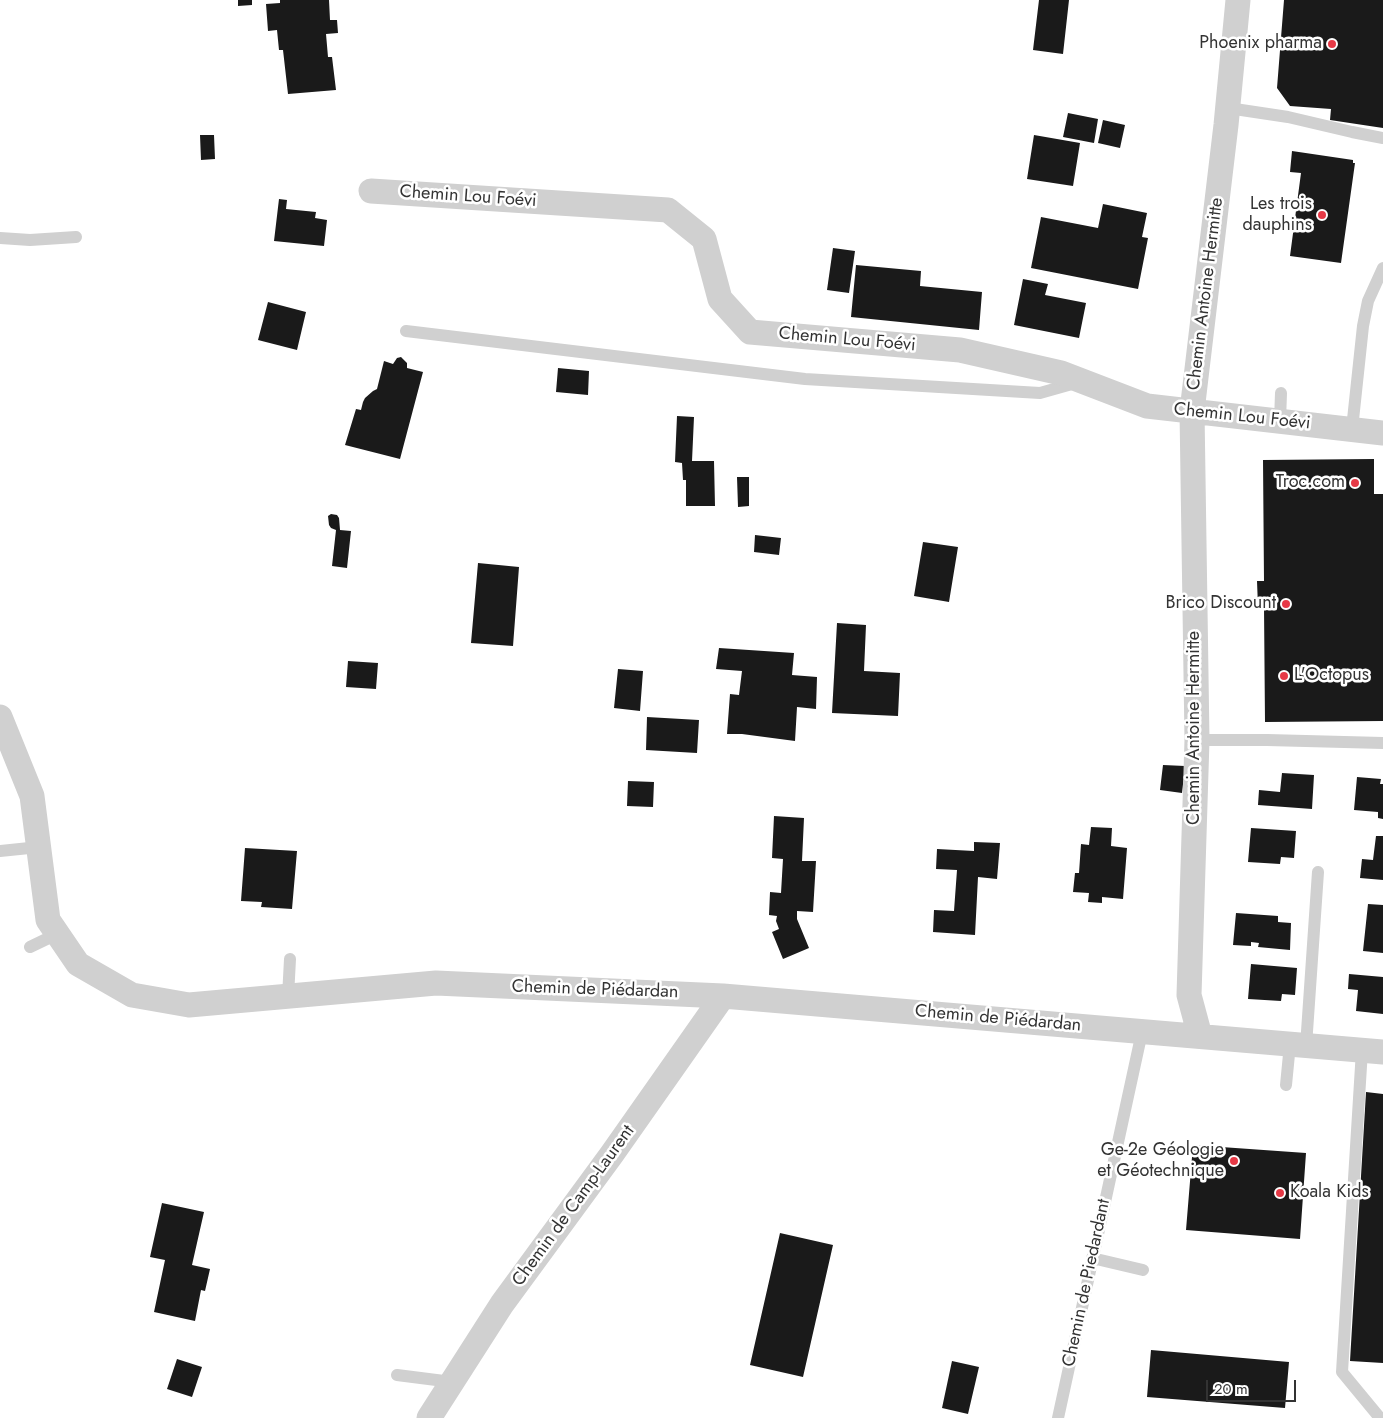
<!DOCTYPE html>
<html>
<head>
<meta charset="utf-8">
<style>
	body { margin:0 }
	#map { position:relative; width:1383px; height:1418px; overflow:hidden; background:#fff; font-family:Jost,sans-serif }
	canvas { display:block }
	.scale { position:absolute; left:1206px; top:1380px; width:90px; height:22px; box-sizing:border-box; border:2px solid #333; border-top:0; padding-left:6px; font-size:15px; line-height:18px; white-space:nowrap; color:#333; -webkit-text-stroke:4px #fff; paint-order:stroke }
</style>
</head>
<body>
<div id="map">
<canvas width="1383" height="1418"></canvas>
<div class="scale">20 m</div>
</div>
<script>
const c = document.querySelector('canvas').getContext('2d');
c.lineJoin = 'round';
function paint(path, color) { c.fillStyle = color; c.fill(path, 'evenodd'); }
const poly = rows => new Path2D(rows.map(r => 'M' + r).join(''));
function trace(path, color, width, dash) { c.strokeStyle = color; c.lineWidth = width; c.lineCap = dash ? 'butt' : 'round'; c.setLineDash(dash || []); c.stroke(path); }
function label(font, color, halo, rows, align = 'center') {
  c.font = font + ' Jost,sans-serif'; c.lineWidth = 5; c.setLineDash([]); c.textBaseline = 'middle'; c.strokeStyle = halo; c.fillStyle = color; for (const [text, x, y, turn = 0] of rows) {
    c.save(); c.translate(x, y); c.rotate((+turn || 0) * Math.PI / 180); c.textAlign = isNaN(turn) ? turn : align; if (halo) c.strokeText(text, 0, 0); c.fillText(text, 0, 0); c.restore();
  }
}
const building = poly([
	[238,0,252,0,252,5,238,6],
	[280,0,329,0,330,20,337,20,338,33,326,34,328,57,332,57,336,90,288,94,283,50,279,50,277,30,268,31,266,4,280,3],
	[1039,0,1069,0,1063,54,1033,50],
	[1284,0,1383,0,1383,128,1330,120,1331,109,1290,106,1277,88],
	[1068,113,1098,119,1094,143,1063,137],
	[1103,120,1125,125,1120,148,1098,143],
	[200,135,214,135,215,159,201,160],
	[1034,135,1080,143,1073,186,1027,179],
	[1292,151,1353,160,1353,163,1355,163,1341,263,1290,256,1301,173,1290,172],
	[279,199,287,200,286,209,316,212,315,218,327,220,324,246,274,241],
	[1103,204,1147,213,1142,237,1148,238,1138,289,1031,268,1041,217,1098,228],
	[833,248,855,251,849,293,827,290],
	[856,265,921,271,920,286,982,292,979,330,851,317],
	[1023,279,1048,284,1045,295,1086,303,1079,338,1014,325],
	[268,302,306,312,297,350,258,340],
	[401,357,407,363,407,368,423,372,400,459,345,445,356,409,361,410,363,402,365,398,373,391,377,389,384,361,393,364,397,358],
	[558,368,589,371,588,395,556,392],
	[677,416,694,417,692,461,714,461,715,506,686,506,686,480,683,480,682,463,675,462],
	[1374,459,1374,494,1383,494,1383,721,1265,722,1264,607,1258,607,1257,581,1264,581,1263,460],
	[737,477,749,477,749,506,738,507],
	[331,514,337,515,339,518,340,530,351,531,347,568,332,566,336,530,331,528,329,525,328,516],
	[755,535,781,538,779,555,754,552],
	[923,542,958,547,949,602,914,596],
	[478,563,519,567,513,646,471,643],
	[837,623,866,625,864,671,900,673,898,716,832,713],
	[719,648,794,653,792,675,817,677,816,709,797,707,795,741,742,734,727,734,730,694,739,695,742,671,716,669],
	[348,661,378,663,376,689,346,687],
	[618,669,643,671,640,711,614,708],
	[647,717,699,720,697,753,646,750],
	[1163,765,1185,766,1182,793,1160,790],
	[1282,773,1314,775,1312,809,1258,805,1259,790,1280,792],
	[1357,777,1381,779,1380,784,1383,784,1383,819,1378,818,1378,812,1354,810],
	[628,781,654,782,653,807,627,806],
	[774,816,804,818,802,861,816,861,813,912,797,911,797,919,809,948,783,959,772,932,779,929,776,921,777,916,769,915,770,892,781,893,783,859,772,858],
	[1091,827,1112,828,1111,846,1127,848,1123,899,1102,897,1102,903,1088,902,1089,893,1073,892,1075,873,1079,873,1081,844,1089,845],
	[1251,828,1296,831,1294,858,1281,857,1280,864,1248,862],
	[1376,836,1383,836,1383,880,1360,878,1362,859,1373,860],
	[974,842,1000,843,997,879,978,877,975,935,933,932,934,910,954,911,957,870,936,869,937,849,974,851],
	[245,848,297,851,292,909,261,907,262,902,241,901],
	[1368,904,1383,905,1383,953,1363,951],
	[1236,913,1278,916,1278,922,1291,923,1290,950,1258,947,1259,943,1251,942,1251,946,1233,945],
	[1251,964,1297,968,1295,995,1282,994,1281,1001,1248,999],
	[1349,974,1383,977,1383,1014,1356,1011,1358,990,1348,989],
	[1366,1092,1383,1094,1383,1363,1350,1361],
	[1193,1145,1306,1153,1300,1239,1186,1230],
	[162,1203,204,1212,192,1265,210,1269,205,1291,201,1290,195,1321,154,1312,165,1260,150,1257],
	[780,1233,833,1245,803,1377,750,1365],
	[1151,1350,1289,1362,1285,1408,1147,1397],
	[177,1359,202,1367,192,1397,167,1389],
	[952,1361,979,1367,968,1414,942,1408]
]);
const service = poly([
	[1228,108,1288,117,1352,132,1383,138],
	[0,238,30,240,76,237],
	[406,331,805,379,1040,393,1079,382],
	[1280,421,1281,393],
	[1352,429,1363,326,1368,301,1383,268],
	[1197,740,1267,740,1383,743],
	[0,851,39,847],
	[30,947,57,934],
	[288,997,290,959],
	[1306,1046,1318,872],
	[1362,1050,1342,1372,1380,1418],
	[1286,1085,1290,1044],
	[1092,1258,1143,1270],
	[397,1375,452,1382],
	[1058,1418,1142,1032]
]);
const minor = poly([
	[371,191,668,210,704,239,720,299,750,332,960,350,1061,373,1147,406,1383,433],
	[0,717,32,796,48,920,78,964,132,995,189,1005,436,983,723,996,1383,1052],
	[1200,1036,1189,995,1197,740,1192,411,1226,125,1238,0],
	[429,1418,502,1304,612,1154,723,996]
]);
const markers = [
	[1332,44,5,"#e63946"],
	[1322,215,5,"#e63946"],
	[1355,483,5,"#e63946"],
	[1286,604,5,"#e63946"],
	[1284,676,5,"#e63946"],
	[1234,1161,5,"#e63946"],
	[1280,1193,5,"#e63946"]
];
const poiNames = [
	["Phoenix pharma",1322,44],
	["Les trois",1312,205],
	["dauphins",1312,226],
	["Troc.com",1345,483],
	["Brico Discount",1276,604],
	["L'Octopus",1294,676,"left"],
	["Ge-2e Géologie",1224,1151],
	["et Géotechnique",1224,1172],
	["Koala Kids",1290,1193,"left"]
];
const streetNames = [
	["Chemin Lou Foévi",468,197,4],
	["Chemin Antoine Hermitte",1206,294,-83],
	["Chemin Lou Foévi",847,340,5],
	["Chemin Lou Foévi",1242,417,6],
	["Chemin Antoine Hermitte",1195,728,-90],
	["Chemin de Piédardan",595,990,2],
	["Chemin de Piédardan",998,1019,5],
	["Chemin de Camp-Laurent",574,1206,-54],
	["Chemin de Piedardant",1087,1283,-78]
];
paint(building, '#1a1a1a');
trace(service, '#d0d0d0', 12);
trace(minor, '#d0d0d0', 25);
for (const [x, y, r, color] of markers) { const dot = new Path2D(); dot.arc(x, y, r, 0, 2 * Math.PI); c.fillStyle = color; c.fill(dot); trace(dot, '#fff', 2); }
label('18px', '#333', '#fff', poiNames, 'right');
label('18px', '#333', '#fff', streetNames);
</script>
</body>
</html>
